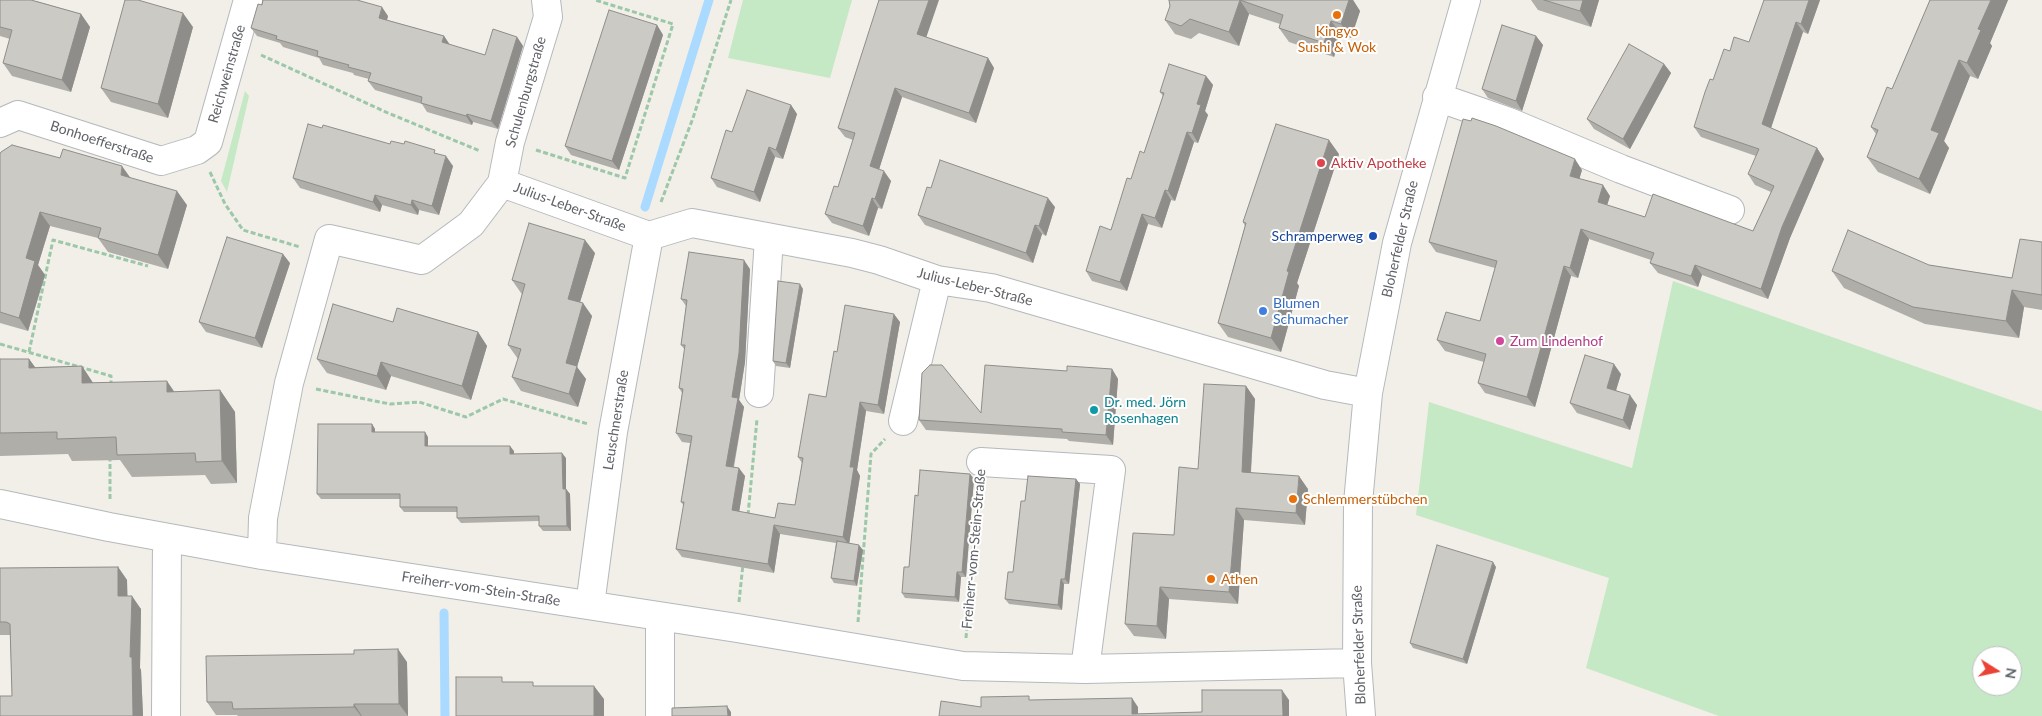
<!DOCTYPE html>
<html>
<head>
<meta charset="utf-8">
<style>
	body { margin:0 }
	#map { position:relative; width:2042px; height:716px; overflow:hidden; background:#f1efe8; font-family:Lato,sans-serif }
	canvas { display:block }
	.north { position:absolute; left:1972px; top:646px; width:50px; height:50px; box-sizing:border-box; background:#fff; border:1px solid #bfc1c3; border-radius:50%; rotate:100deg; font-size:14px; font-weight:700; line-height:20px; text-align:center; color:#5f6368 }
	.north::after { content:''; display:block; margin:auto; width:18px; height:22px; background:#ea4335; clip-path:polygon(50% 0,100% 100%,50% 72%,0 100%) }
</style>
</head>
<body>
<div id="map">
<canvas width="2042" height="716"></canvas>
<div class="north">N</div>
</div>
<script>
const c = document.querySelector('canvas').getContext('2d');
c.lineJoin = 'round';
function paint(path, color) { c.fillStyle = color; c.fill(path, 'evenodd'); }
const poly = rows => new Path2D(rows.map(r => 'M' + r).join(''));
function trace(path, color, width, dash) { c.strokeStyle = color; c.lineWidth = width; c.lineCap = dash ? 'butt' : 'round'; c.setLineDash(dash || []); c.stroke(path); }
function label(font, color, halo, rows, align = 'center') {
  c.font = font + ' Lato,sans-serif'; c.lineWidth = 4; c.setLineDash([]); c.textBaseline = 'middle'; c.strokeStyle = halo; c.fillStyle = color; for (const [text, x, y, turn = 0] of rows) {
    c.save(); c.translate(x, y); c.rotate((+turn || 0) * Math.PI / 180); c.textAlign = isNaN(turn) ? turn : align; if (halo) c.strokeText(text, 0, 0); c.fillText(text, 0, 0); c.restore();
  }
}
const green = poly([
	[743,0,852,0,830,78,728,58],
	[245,91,249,96,227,192,221,181],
	[1673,281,2042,411,2042,716,1719,716,1586,668,1609,578,1416,515,1429,402,1632,468],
	[1982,656,2012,656,2012,686,1982,686]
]);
const stream = poly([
	[645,207,709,0],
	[444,613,445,716]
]);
const path = poly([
	[261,55,388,113,480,151],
	[536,150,625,178,673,24,595,0],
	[210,172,225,204,243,230,300,247],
	[661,202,693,118,731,0],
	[0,344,111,376,111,386],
	[29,352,53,240,148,266],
	[316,389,390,404,419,402,466,417,503,399,588,424],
	[110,499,110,457],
	[748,515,757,419],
	[739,602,743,564],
	[858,622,871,454,885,439],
	[966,638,978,490]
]);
const minor = poly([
	[1437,97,1509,122,1621,169,1730,210],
	[0,123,18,115,161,161,197,150,208,142,248,0],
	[502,183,649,236,692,223,852,253,879,260,937,280,991,288,1325,385,1368,393],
	[759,393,769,238],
	[903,421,937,280],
	[981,462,1111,470,1085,669],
	[0,504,109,527,262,555,737,628,963,666,1085,669,1357,663],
	[262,555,263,518,289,383,329,239,422,260,471,224,502,183,510,142,548,17,546,0],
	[590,605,613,432,649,236],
	[660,617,660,716],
	[166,716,167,538],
	[1361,716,1357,663,1358,503,1368,393,1397,243,1466,0]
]);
const wall = poly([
	[0,0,36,1,81,14,90,27,71,92,12,76,3,63,10,39,0,36],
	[1169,0,1353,0,1360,11,1351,38,1341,34,1334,57,1289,42,1279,28,1280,24,1249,14,1239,46,1199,33,1191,39,1175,34,1165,20,1170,6],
	[1531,0,1599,0,1591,27,1538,10],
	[1820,0,1808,34,1803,32,1771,128,1817,148,1824,159,1790,238,1768,299,1702,275,1698,287,1658,273,1650,263,1651,260,1589,239,1578,278,1571,276,1535,407,1485,393,1478,383,1484,362,1445,351,1437,340,1480,321,1495,268,1436,252,1429,242,1582,170,1579,179,1610,196,1607,205,1645,217,1753,231,1771,192,1755,185,1748,174,1756,156,1701,137,1694,127,1713,80,1730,51,1749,42],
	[1930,0,2008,0,1990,43,1992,46,1978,79,1970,76,1944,141,1949,148,1930,194,1878,172,1867,157,1876,134,1871,127,1892,89],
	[262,5,388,16,387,20,444,36,450,45,485,55,517,37,523,46,498,129,473,122,472,125,427,112,422,104,375,90,368,81,369,79,354,75,353,73,323,65,319,58,283,47,280,43,257,36,251,28],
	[657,25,663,35,619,170,571,155,565,146],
	[193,27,168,118,111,102,101,88],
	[1536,36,1543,45,1522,111,1488,98,1482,89],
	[926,37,988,58,994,68,976,123,902,97,879,169,891,181,882,209,878,208,869,236,832,223,825,214,838,187,853,140,845,137,838,128],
	[1664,64,1671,73,1630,149,1594,129,1587,119],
	[1206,76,1213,85,1205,111,1208,115,1198,143,1194,142,1175,201,1171,200,1162,228,1148,224,1127,291,1092,281,1086,271,1111,230,1144,153,1163,96,1160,92],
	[791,105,797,114,783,159,775,157,760,202,717,187,711,178,732,132],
	[322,128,390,144,438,154,453,166,439,215,419,210,418,215,382,205,380,212,300,188,293,178],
	[0,154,130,178,187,205,168,269,108,252,98,238,50,226,38,265,45,275,28,331,0,323],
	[1339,154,1297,283,1299,286,1281,352,1228,337,1218,323,1245,226,1243,222],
	[931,188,1055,207,1046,236,1042,234,1033,263,925,225,918,215],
	[2042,242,2042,310,2024,307,2019,338,1925,324,1844,288,1832,271,1929,265,2012,278],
	[595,253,580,302,592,316,577,367,586,379,578,407,521,391,512,377,518,359,508,345,522,294,521,293,512,280],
	[290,263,262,348,206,332,199,322],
	[750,269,745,362,739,400,744,407,734,467,745,476,739,512,775,518,795,505,802,463,798,457,826,397,837,352,900,322,884,414,866,411,857,470,860,476,849,543,863,550,857,586,834,583,831,578,836,543,780,534,774,573,682,557,676,549,684,506,681,502,690,443,682,442,676,433,682,393,679,388,685,350,681,345,686,306,681,299],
	[803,289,790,368,776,366,773,361],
	[393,322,478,332,487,346,471,400,391,376,386,390,327,373,317,359],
	[0,359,29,359,35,367,82,366,93,383,174,392,220,390,235,412,237,483,211,484,205,475,132,477,120,460,72,461,68,454,0,456],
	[1112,369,1118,379,1113,445,1069,441,1067,439,926,430,919,420,981,413,1067,371],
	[1621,374,1616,390,1637,405,1630,430,1577,413,1570,403],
	[1246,386,1255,399,1251,473,1308,489,1305,525,1244,520,1238,604,1169,599,1166,639,1134,636,1125,624,1174,535,1198,469],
	[372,424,375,429,375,432,428,437,428,446,514,451,514,454,566,458,566,489,570,494,571,531,543,531,539,526,539,521,461,523,457,518,457,512,404,512,400,507,400,499,321,499,317,494],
	[970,474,974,479,966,577,961,577,959,602,905,598,902,593,909,567,918,496],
	[1076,479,1080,484,1069,584,1064,584,1062,610,1009,604,1005,599,1013,572,1025,501],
	[118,567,127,580,127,596,141,609,140,668,141,670,143,716,0,716,12,696,10,635,0,635,0,568],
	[1496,567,1467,664,1413,648,1410,643],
	[407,662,408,716,238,716,237,715,216,715,207,702]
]);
const shadedWall = poly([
	[929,0,939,0,924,44,917,34],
	[1240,0,1249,14,1239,46,1229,32],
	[1349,0,1353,0,1360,11,1351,38,1341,24],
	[1583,0,1599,0,1591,27,1580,11],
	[1809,0,1820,0,1808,34,1801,24],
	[1991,0,2008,0,1990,43,1992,46,1978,79,1967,63,1978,29],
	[382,7,388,16,385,27,379,18],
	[183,13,193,27,168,118,158,104],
	[81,14,90,27,71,92,62,80],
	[1331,21,1341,34,1334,57,1324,43],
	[1796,22,1803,32,1769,134,1762,124],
	[657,25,663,35,619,170,612,161],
	[444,36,450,45,442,42],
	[1536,36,1543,45,1522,111,1516,101],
	[517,37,523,46,498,129,491,121],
	[988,58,994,68,976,123,969,113],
	[1959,60,1970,76,1944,141,1949,148,1930,194,1919,179,1931,130],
	[1664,64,1671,73,1630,149,1623,139],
	[1206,76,1213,85,1205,111,1208,115,1198,143,1192,133,1197,104],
	[895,88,902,97,877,176,870,166],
	[791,105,797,114,783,159,776,150],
	[467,114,473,122,472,125,466,116],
	[1187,132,1194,142,1175,201,1168,191],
	[1329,140,1339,154,1297,283,1299,286,1281,352,1271,338,1287,271],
	[769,147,775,157,760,202,754,192],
	[1817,148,1824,159,1790,238,1768,299,1761,289,1782,227],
	[446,156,453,166,439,215,432,206],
	[1575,159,1582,170,1577,187,1570,176],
	[122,166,132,180,121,175],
	[884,171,891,181,882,209,875,199],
	[1603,185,1610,196,1605,212,1598,202],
	[1165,190,1171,200,1162,228,1155,218],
	[177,191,187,205,168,269,158,255],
	[375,195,382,205,380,212,373,202],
	[872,198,878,208,869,236,863,226],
	[1048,198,1055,207,1046,236,1039,226],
	[412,200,419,210,418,215,411,205],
	[40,212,50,226,38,265,45,275,28,331,19,318,26,258],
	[1142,214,1148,224,1127,291,1120,282],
	[1035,225,1042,234,1033,263,1026,253],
	[1581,229,1589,239,1578,278,1570,268],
	[585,240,595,253,577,312,568,299],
	[283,254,290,263,262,348,255,338],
	[744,260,750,269,745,362,739,400,744,407,732,474,726,466],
	[1695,265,1702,275,1698,287,1691,276],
	[1564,266,1571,276,1535,407,1527,397],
	[800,284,803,289,790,368,786,363],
	[2012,290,2024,307,2019,338,2006,321],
	[583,303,592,316,577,367,586,379,578,407,569,394,566,363],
	[894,314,900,322,884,414,878,405],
	[478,332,487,346,471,400,462,386],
	[29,359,45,381,29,368],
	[381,362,391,376,386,390,377,376],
	[1614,364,1621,374,1614,397,1607,388],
	[82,366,97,389,82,383],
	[1112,369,1118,379,1113,445,1106,435],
	[167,381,182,403,167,392],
	[1246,386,1255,399,1250,484,1242,472],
	[220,390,235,412,237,483,222,461],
	[1630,395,1637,405,1630,430,1623,420],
	[860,402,866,411,857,470,860,476,849,545,843,537,850,467],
	[372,424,375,429,375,437,372,432],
	[425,432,428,437,428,451,425,446],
	[510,446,514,451,514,459,510,454],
	[562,453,566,458,566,494,563,489],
	[739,468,745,476,738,519,732,510],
	[970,474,974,479,966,577,962,572],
	[1299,476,1308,489,1305,525,1296,513],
	[1076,479,1080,484,1069,584,1065,579],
	[566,489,570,494,571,531,567,526],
	[1236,508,1244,520,1238,604,1229,592],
	[774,525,780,534,774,573,768,564],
	[859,545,863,550,857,586,854,581],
	[1493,562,1496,567,1467,664,1463,659],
	[118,567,127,580,128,609,118,596],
	[957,572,961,577,959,602,955,597],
	[1061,579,1064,584,1062,610,1058,605],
	[1160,587,1169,599,1166,639,1157,626],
	[132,596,141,609,140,668,141,670,143,716,133,716,130,657],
	[398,649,407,662,408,716,399,704],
	[594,686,604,699,604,716,594,716],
	[1282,690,1289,700,1289,716,1283,716],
	[1132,698,1138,707,1138,716,1132,714],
	[354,704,362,716,361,716,354,707],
	[727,706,731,712,731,716,728,716]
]);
const building = poly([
	[0,0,31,0,81,14,62,80,3,63,12,30,0,27,0,0],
	[125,0,138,0,183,13,158,104,101,88,125,0],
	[263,0,357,0,382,7,379,18,444,36,442,42,485,55,493,29,517,37,491,121,467,114,466,116,421,103,422,97,368,81,371,73,348,67,349,65,317,56,318,51,276,39,277,36,251,28,258,4,262,5,263,0],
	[879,0,929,0,917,34,988,58,969,113,895,88,870,166,884,171,875,199,872,198,863,226,825,214,834,186,838,187,855,133,838,128,879,0],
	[1169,0,1349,0,1341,24,1331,21,1324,43,1279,28,1283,15,1240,0,1229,32,1190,19,1181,26,1165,20,1170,6,1169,0],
	[1544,0,1583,0,1580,11,1544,0],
	[1764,0,1809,0,1801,24,1796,22,1762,124,1817,148,1782,227,1761,289,1695,265,1691,276,1650,263,1654,253,1581,229,1570,268,1564,266,1527,397,1478,383,1486,354,1437,340,1446,312,1480,321,1497,261,1429,242,1463,119,1471,121,1472,118,1496,126,1575,159,1570,176,1603,185,1598,202,1645,217,1653,194,1753,231,1774,186,1748,174,1759,149,1694,127,1705,92,1710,79,1713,80,1724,49,1730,51,1734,37,1749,42,1764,0],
	[1930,0,1991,0,1978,29,1981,30,1967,63,1959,60,1931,130,1939,133,1919,179,1867,157,1878,130,1871,127,1887,87,1892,89,1930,0],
	[609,10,657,25,612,161,565,146,609,10],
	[1502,25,1536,36,1516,101,1482,89,1502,25],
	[1629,44,1664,64,1623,139,1587,119,1629,44],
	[1169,64,1206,76,1197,104,1201,105,1192,133,1187,132,1168,191,1165,190,1155,218,1142,214,1120,282,1086,271,1100,226,1111,230,1127,178,1131,179,1140,151,1144,153,1164,93,1160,92,1169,64],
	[747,90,791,105,776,150,769,147,754,192,711,178,726,130,732,132,747,90],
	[308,124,322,128,323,125,390,144,391,141,404,144,405,141,435,150,434,153,446,156,432,206,412,200,411,205,375,195,373,202,293,178,308,124],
	[1276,124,1329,140,1287,271,1289,272,1271,338,1218,323,1246,223,1243,222,1276,124],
	[12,145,60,158,63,149,122,166,121,175,177,191,158,255,98,238,101,228,40,212,26,258,35,261,19,318,0,312,0,154,1,152,12,145],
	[940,160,1048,198,1039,226,1035,225,1026,253,918,215,927,187,931,188,940,160],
	[529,223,585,240,568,299,583,303,566,363,577,366,569,394,512,377,521,349,508,345,525,284,512,280,529,223],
	[1848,230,1929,265,2012,278,2020,239,2042,242,2042,295,2012,290,2006,321,1913,307,1832,271,1848,230],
	[227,237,283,254,255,338,199,322,227,237],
	[689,252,744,260,739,353,732,397,738,398,726,466,739,468,732,510,775,518,778,503,795,505,803,458,798,457,809,394,826,397,834,351,837,352,845,305,894,314,878,405,860,402,850,467,854,467,843,537,774,525,768,564,676,549,684,502,681,502,692,436,676,433,683,389,679,388,685,345,681,345,687,300,681,299,689,252],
	[778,281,800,284,786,363,773,361,778,281],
	[333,304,393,322,397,308,478,332,462,386,381,362,377,376,317,359,333,304],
	[1585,355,1614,364,1607,388,1630,395,1623,420,1570,403,1585,355],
	[0,359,29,359,29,368,82,366,82,383,167,381,167,392,220,390,222,461,196,462,195,453,117,455,116,437,57,439,57,432,0,433,0,359],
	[930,365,942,365,981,413,985,365,1067,371,1067,366,1112,369,1106,435,1062,432,1062,429,919,420,922,373,930,365],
	[1204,384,1246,386,1242,472,1299,476,1296,513,1236,508,1229,592,1160,587,1157,626,1125,624,1133,533,1174,535,1179,467,1198,469,1204,384],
	[318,424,372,424,372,432,425,432,425,446,510,446,510,454,562,453,563,489,566,489,567,526,539,526,539,516,457,518,457,507,400,507,400,494,317,494,318,424],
	[920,470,970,474,962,572,957,572,955,597,902,593,904,567,909,567,915,495,918,496,920,470],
	[1028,476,1076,479,1065,579,1061,579,1058,605,1005,599,1008,572,1013,572,1021,501,1025,501,1028,476],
	[837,541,859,545,854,581,831,578,837,541],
	[1437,545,1493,562,1463,659,1410,643,1437,545],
	[118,567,118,596,132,596,130,657,132,657,133,716,0,716,0,696,12,696,10,624,6,622,0,622,0,568,118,567],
	[398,649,399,704,354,704,354,707,233,709,232,702,207,702,206,656,354,654,354,650,398,649],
	[456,677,502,677,502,682,533,682,533,686,594,686,594,716,456,716,456,677],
	[1202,690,1282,690,1283,716,939,716,941,701,981,707,981,697,1029,696,1029,700,1132,698,1132,714,1202,712,1202,690],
	[727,706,728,716,672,716,672,708,727,706]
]);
const markers = [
	[1337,15,5,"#e8710a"],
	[1321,163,5,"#e0444e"],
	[1373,236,5,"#1a4fb4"],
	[1263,311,5,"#3f7fe0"],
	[1500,341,5,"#d1479c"],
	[1094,410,5,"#0f9aa8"],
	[1293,499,5,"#e8710a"],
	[1211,579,5,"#e8710a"]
];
const foodNames = [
	["Kingyo",1337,31,"center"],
	["Sushi & Wok",1337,47,"center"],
	["Schlemmerstübchen",1303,499],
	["Athen",1221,579]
];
const streetNames = [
	["Reichweinstraße",227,74,-74],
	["Schulenburgstraße",526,92,-74],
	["Bonhoefferstraße",102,142,18],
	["Julius-Leber-Straße",570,207,20],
	["Bloherfelder Straße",1400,239,-77],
	["Julius-Leber-Straße",975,287,14],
	["Leuschnerstraße",616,420,-81],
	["Freiherr-vom-Stein-Straße",974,549,-85],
	["Freiherr-vom-Stein-Straße",481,589,9],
	["Bloherfelder Straße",1359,645,-92]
];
const healthNames = [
	["Aktiv Apotheke",1331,163]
];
const transitNames = [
	["Schramperweg",1363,236]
];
const shopNames = [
	["Blumen",1273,303],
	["Schumacher",1273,319]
];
const hotelNames = [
	["Zum Lindenhof",1510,341]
];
const cultureNames = [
	["Dr. med. Jörn",1104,402],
	["Rosenhagen",1104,418]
];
paint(green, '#c5e8c5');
trace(stream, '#aadaff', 9);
trace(minor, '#b5b8bc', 30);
trace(path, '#9cc7a9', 3, [5, 2.5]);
trace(minor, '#fff', 28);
paint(wall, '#afaea9');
paint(shadedWall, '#8f8d8a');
paint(building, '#cccac5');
trace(building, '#8f8d8a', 1);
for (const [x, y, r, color] of markers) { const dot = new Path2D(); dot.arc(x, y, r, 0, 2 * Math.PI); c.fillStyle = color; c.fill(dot); trace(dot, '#fff', 2); }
label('14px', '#c56008', '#fff', foodNames, 'left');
label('14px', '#5f6368', '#fff', streetNames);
label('14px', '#be3a42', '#fff', healthNames, 'left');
label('14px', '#164399', '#fff', transitNames, 'right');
label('14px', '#366cbe', '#fff', shopNames, 'left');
label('14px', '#b23c85', '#fff', hotelNames, 'left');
label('14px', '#0d838f', '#fff', cultureNames, 'left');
</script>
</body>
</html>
